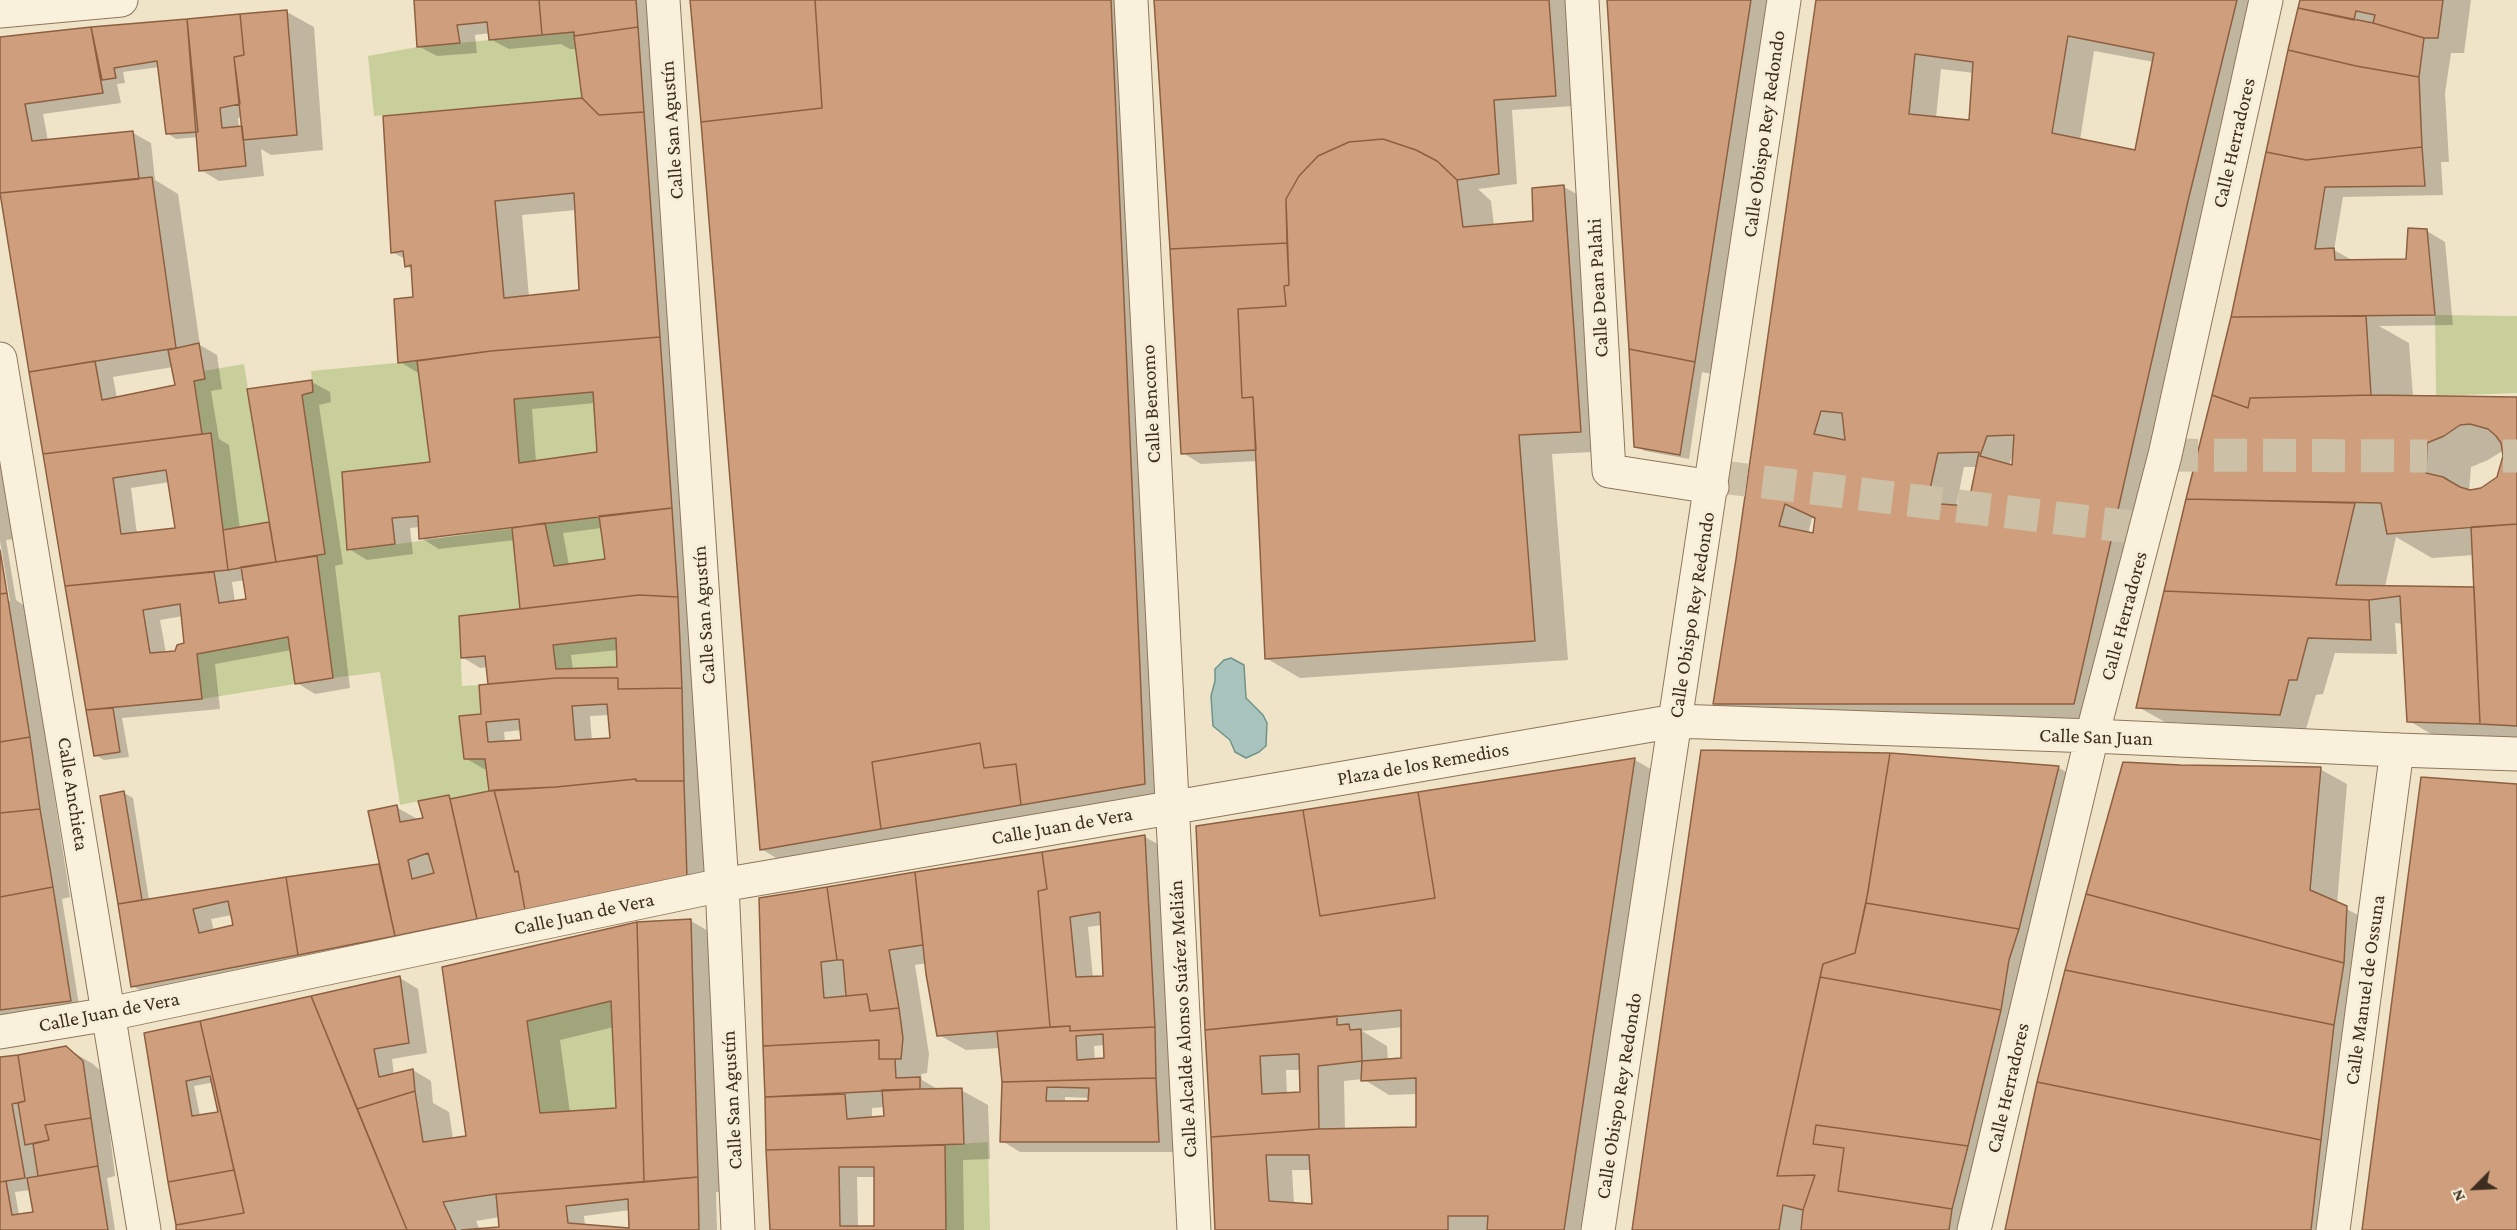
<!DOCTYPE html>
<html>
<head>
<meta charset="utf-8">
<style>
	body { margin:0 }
	#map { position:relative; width:2517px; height:1230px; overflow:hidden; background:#f0e4c8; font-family:"Crimson Pro",serif }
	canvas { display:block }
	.north { position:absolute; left:2445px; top:1158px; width:60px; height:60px; -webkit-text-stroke:4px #f7eed8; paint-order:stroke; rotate:246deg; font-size:16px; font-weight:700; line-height:24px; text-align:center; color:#3d2e20 }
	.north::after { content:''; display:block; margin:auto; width:21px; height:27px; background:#3d2e20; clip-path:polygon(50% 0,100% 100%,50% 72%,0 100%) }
</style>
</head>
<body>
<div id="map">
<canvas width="2517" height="1230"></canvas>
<div class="north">N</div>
</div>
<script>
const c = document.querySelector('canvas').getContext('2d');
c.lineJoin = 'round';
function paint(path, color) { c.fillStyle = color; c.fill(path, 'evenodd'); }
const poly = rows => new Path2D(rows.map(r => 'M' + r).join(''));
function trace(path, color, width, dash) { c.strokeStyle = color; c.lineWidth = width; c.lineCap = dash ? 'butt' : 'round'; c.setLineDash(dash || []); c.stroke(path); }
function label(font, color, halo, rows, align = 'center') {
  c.font = font + ' "Crimson Pro",serif'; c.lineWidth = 6; c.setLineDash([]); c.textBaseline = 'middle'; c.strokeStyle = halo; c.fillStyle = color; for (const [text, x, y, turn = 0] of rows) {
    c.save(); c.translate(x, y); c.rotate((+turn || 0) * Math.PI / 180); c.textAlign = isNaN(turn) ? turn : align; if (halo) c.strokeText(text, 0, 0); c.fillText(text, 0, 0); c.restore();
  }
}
const green = poly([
	[574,32,582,98,374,116,368,56,417,47],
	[2435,315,2517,316,2517,393,2436,396],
	[417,361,430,462,342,472,348,551,512,528,520,609,459,616,462,686,479,685,481,714,459,716,464,759,485,759,489,791,450,799,448,795,400,805,380,672,333,678,317,556,325,554,302,395,313,392,311,371],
	[244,364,269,522,223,530,211,433,202,434,194,381,204,379,203,371],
	[593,392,597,452,519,463,514,399],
	[599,516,605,559,554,566,545,523],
	[288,637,295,684,202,699,197,654],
	[616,638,617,667,556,669,553,645],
	[611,1001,616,1108,540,1113,527,1021],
	[988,1142,990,1230,946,1230,945,1145]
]);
const water = poly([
	[1231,658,1244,665,1246,698,1263,715,1267,723,1266,746,1259,752,1246,758,1235,752,1230,740,1213,726,1211,696,1215,681,1215,669,1224,660,1231,658]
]);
const shadow = poly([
	[415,0,661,0,696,608,705,888,151,997,133,986,120,903,124,793,133,798,149,900,378,866,381,868,396,807,419,820,425,819,448,796,455,800,493,792,488,769,484,769,465,758,483,715,490,685,488,667,480,668,462,657,522,610,515,540,439,549,421,538,420,527,410,528,413,554,367,560,349,549,432,463,420,374,400,362,415,298,413,270,406,266,405,259,392,252,583,99,577,49,570,49,561,44,509,49,490,39,490,33,475,35,477,53,437,56,418,46],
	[576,210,581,291,529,297,522,215],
	[595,403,599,453,536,462,532,409],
	[519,526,519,528,436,538,436,535],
	[602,528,606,560,569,565,563,533],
	[618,650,619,669,573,670,571,655],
	[609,715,611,739,592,741,590,716],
	[522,730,523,741,505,742,504,732],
	[232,915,235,926,214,931,211,919],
	[691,0,1143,0,1178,803,795,869,761,849],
	[1156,0,1566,0,1574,106,1512,110,1517,184,1478,189,1491,201,1494,226,1535,223,1564,187,1598,206,1614,451,1552,454,1568,660,1300,678,1266,658,1257,461,1201,464,1183,453],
	[1608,0,1780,0,1721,376,1702,372,1689,459,1645,451,1635,446],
	[1817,0,2268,0,2100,718,1741,718,1715,703,1738,559],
	[2094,51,2154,62,2136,151,2080,140],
	[1941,69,1974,73,1970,122,1936,118],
	[1846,431,1847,442,1843,441],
	[2013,453,2014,454,2013,467,2009,466],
	[1964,467,1978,467,1969,508,1956,507],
	[1812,518,1816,520,1814,535,1808,534],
	[2302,0,2471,0,2464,53,2451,53,2445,93,2449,162,2441,162,2443,195,2343,197,2334,250,2352,260,2407,261,2427,231,2445,242,2453,325,2379,326,2409,343,2413,397,2517,399,2517,748,2452,746,2409,721,2403,624,2395,623,2397,654,2335,653,2323,694,2316,695,2306,729,2165,722,2138,707,2233,318],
	[2504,450,2503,467,2498,478,2481,489,2469,491,2471,467,2488,460],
	[2496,524,2496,527,2421,532,2421,529],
	[2396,537,2432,558,2474,555,2475,588,2385,587],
	[287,12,314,27,323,150,271,155,261,149,264,176,219,181,201,170,198,137,176,139,167,133,159,67,123,72,125,83,117,84,121,103,43,114,48,141,133,133,151,143,155,180,178,194,200,345,217,355,222,389,211,391,219,439,229,445,240,529,271,525,249,390,312,382,330,392,331,402,319,405,343,564,335,566,350,688,315,694,297,683,292,650,215,664,220,709,122,718,129,757,104,760,95,755,0,186,0,38],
	[242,117,243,127,239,128,238,118],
	[173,367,176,387,117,398,113,377],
	[170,482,177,530,137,534,131,488],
	[245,580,248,600,235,602,232,582],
	[183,616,186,645,177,653,166,653,160,620],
	[0,447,15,539,6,540,16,600,25,606,70,897,62,899,79,1005,0,1016,0,559,7,601,10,601,0,541],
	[1890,755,2059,768,2077,778,1978,1230,1634,1230],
	[1635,760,1661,775,1593,1230,1217,1230,1198,827],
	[1403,1027,1403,1060,1388,1061,1387,1046,1362,1031],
	[1286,1070,1301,1070,1302,1093,1287,1094],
	[1363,1079,1389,1095,1418,1094,1418,1129,1345,1130,1344,1081],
	[1292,1170,1312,1170,1314,1205,1294,1204],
	[2179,767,2320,769,2347,784,2337,904,2373,923,2330,1230,2006,1230],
	[1145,837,1163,847,1177,1152,1020,1152,1002,1141,1003,1082,1000,1048,966,1050,939,1035,927,963,915,965,929,1054,927,1073,921,1074,922,1080,939,1090,961,1090,988,1105,990,1159,963,1160,964,1230,771,1230,761,900],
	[1102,925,1104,978,1093,978,1088,927],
	[1105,1045,1106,1060,1095,1060,1094,1046],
	[1065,1097,1090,1098,1090,1103,1065,1103],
	[885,1107,885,1117,872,1118,872,1108],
	[857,1177,875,1177,876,1228,858,1228],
	[691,921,717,936,724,1192,716,1192,717,1230,483,1230,500,1229,499,1217,476,1221,480,1230,178,1230,146,1034,400,978,418,989,427,1053,392,1059,394,1075,413,1070,431,1081,433,1103,449,1112,453,1139,468,1137,444,969],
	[614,1027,617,1110,570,1113,560,1040],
	[215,1082,223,1114,220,1113,200,1116,194,1086],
	[630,1210,631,1230,585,1226,584,1216],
	[66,1048,93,1064,109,1078,117,1133,110,1134,115,1176,107,1178,115,1230,0,1230,0,1059],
	[30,1190,34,1213,19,1215,15,1192]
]);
const building = poly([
	[414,0,539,0,542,35,489,40,487,22,457,25,460,43,417,47,414,0],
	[539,0,636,0,638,27,574,36,574,32,542,35,539,0],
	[690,0,815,0,822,108,701,122,690,0],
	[815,0,1111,0,1145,784,1021,805,1016,764,984,768,980,743,872,762,881,829,760,850,701,122,822,108,815,0],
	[1154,0,1549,0,1556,96,1494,100,1499,174,1457,180,1437,161,1416,150,1383,139,1349,142,1318,156,1299,176,1286,199,1287,243,1170,249,1154,0],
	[1607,0,1751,0,1695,362,1629,349,1607,0],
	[1816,0,2237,0,2188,201,2074,704,1713,704,1736,559,1816,0],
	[2068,36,2154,53,2135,150,2052,133,2068,36],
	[1915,54,1973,62,1969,120,1909,114,1915,54],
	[1821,411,1842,413,1845,440,1814,434,1821,411],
	[2014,435,2012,465,1980,456,1987,436,2014,435],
	[1979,452,1968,506,1927,503,1938,453,1979,452],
	[1785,504,1815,518,1813,533,1779,526,1785,504],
	[2300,0,2443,0,2438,38,2424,38,2373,23,2375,15,2356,11,2354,20,2298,8,2300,0],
	[2298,8,2373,23,2424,38,2419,77,2356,66,2288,50,2298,8],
	[287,10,297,135,243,140,234,57,244,55,240,14,287,10],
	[240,14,244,55,234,57,240,104,220,108,222,128,242,126,246,166,199,171,187,19,240,14],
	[187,19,198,132,166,134,157,61,114,68,116,78,102,80,91,27,187,19],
	[91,27,103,93,25,104,32,141,133,131,139,179,0,193,0,37,91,27],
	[638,27,644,112,599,115,582,98,574,36,638,27],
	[2288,50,2356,66,2419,77,2422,147,2306,160,2266,152,2288,50],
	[582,98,599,115,644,112,660,337,491,351,398,363,394,299,413,297,411,265,405,267,403,251,391,253,383,116,582,98],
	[574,193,579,290,504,298,495,201,574,193],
	[1383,139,1416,150,1437,161,1457,180,1463,227,1533,221,1532,188,1564,185,1581,432,1519,435,1535,641,1265,659,1253,397,1242,398,1238,309,1286,306,1284,286,1289,285,1286,199,1299,176,1318,156,1349,142,1383,139],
	[2422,147,2425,186,2325,187,2315,249,2334,248,2335,260,2406,259,2408,228,2427,229,2435,315,2231,317,2266,152,2306,160,2422,147],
	[152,177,176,348,29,372,0,193,152,177],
	[1287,243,1289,285,1284,286,1286,306,1238,309,1242,398,1253,397,1256,450,1181,454,1170,249,1287,243],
	[2366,316,2371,395,2250,398,2248,408,2212,395,2231,317,2366,316],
	[660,337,672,508,419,539,418,516,392,518,395,544,347,550,342,472,430,462,417,361,491,351,660,337],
	[593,392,597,452,519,463,514,399,593,392],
	[199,343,205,379,194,381,202,434,43,454,29,372,95,361,102,400,175,385,168,350,199,343],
	[1629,349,1695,362,1680,455,1634,447,1629,349],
	[312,380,313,392,302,395,325,554,276,562,247,389,312,380],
	[2212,395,2248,408,2250,398,2371,395,2517,397,2517,524,2387,534,2381,503,2186,499,2212,395],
	[2470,424,2488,429,2496,436,2501,443,2503,456,2497,477,2481,488,2470,490,2460,487,2443,477,2426,473,2427,443,2444,436,2460,425,2470,424],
	[211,433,228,570,65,586,43,454,211,433],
	[166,470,175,528,121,534,113,478,166,470],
	[2186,499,2355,503,2336,585,2474,587,2480,724,2407,722,2400,596,2369,600,2164,591,2186,499],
	[672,508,678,597,639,595,520,609,512,528,545,523,554,566,605,559,599,516,672,508],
	[269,522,276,562,228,570,223,530,269,522],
	[2517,524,2517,726,2480,724,2471,527,2517,524],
	[0,550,7,593,0,594,0,550],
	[317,556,333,678,295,684,288,637,197,654,202,699,86,710,65,586,214,572,219,603,246,599,241,567,317,556],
	[180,604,184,643,177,645,175,651,150,653,143,610,180,604],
	[2164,591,2369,600,2371,640,2308,638,2297,680,2289,680,2280,715,2136,708,2164,591],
	[7,593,30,737,0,742,0,594,7,593],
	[639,595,678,597,682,688,618,689,618,678,556,678,488,684,485,656,461,658,459,616,639,595],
	[616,638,617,667,556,669,553,645,616,638],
	[556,678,618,678,618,689,682,688,684,781,636,781,636,779,556,787,489,791,485,759,464,759,459,716,481,714,479,685,556,678],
	[607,704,610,738,575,740,572,706,607,704],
	[519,719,521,740,488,742,486,722,519,719],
	[113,708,120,752,94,756,86,710,113,708],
	[30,737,40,809,0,813,0,742,30,737],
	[980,743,984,768,1016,764,1021,805,881,829,872,762,980,743],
	[1701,750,1890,753,1868,892,1855,953,1823,964,1777,1176,1815,1175,1803,1210,1783,1205,1779,1230,1632,1230,1701,750],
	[1890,753,2059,766,2019,929,1866,903,1890,753],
	[1635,758,1564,1230,1487,1230,1488,1216,1448,1216,1448,1230,1215,1230,1211,1137,1319,1129,1416,1127,1416,1078,1361,1081,1362,1061,1401,1058,1401,1010,1205,1030,1196,826,1303,810,1320,916,1435,898,1418,792,1635,758],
	[1266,1155,1309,1155,1312,1204,1269,1201,1266,1155],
	[2123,762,2180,765,2321,767,2310,890,2347,906,2344,963,2086,894,2123,762],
	[2421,777,2517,784,2517,1230,2362,1230,2421,777],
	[636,779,636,781,684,781,687,878,525,910,518,871,515,872,494,790,556,787,636,779],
	[494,790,515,872,518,871,525,910,477,919,450,799,494,790],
	[124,791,142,900,118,904,100,796,124,791],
	[1418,792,1435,898,1320,916,1303,810,1418,792],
	[449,795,477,919,395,936,368,811,397,805,400,822,423,818,418,801,449,795],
	[428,853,434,873,412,879,408,860,428,853],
	[40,809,53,887,0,897,0,813,40,809],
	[1145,835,1155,1027,1070,1031,1070,1026,1050,1027,1038,891,1047,889,1042,852,1145,835],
	[1100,912,1103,976,1076,977,1070,917,1100,912],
	[1042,852,1047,889,1038,891,1050,1027,937,1036,926,974,915,872,1042,852],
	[379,864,395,936,298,955,286,877,379,864],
	[915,872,923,945,889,950,899,1008,870,1011,867,994,846,996,843,960,837,960,827,887,915,872],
	[286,877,298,955,131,987,118,904,286,877],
	[228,901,233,925,199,933,193,909,228,901],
	[53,887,71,1001,0,1010,0,897,53,887],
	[827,887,837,960,821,962,824,998,867,994,870,1011,899,1008,903,1038,901,1059,879,1059,879,1040,763,1046,759,898,827,887],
	[2086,894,2344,963,2334,1025,2065,970,2086,894],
	[1866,903,2019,929,2009,960,2001,1010,1820,977,1823,964,1855,953,1866,903],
	[691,919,698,1177,644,1182,637,922,691,919],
	[637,922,644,1182,496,1194,443,1202,456,1230,407,1230,357,1109,415,1091,423,1142,466,1136,442,967,637,922],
	[611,1001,616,1108,540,1113,527,1021,611,1001],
	[2065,970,2334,1025,2321,1140,2037,1082,2065,970],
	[400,976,409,1043,374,1049,379,1077,413,1069,415,1091,357,1109,311,996,400,976],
	[1820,977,2001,1010,1968,1146,1816,1125,1813,1144,1844,1148,1838,1191,1952,1209,1949,1230,1801,1230,1803,1210,1815,1175,1777,1176,1820,977],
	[311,996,407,1230,176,1230,176,1225,244,1213,200,1021,311,996],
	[1337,1016,1337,1025,1349,1024,1350,1030,1361,1029,1362,1061,1318,1066,1319,1129,1211,1137,1205,1030,1337,1016],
	[1299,1054,1300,1092,1262,1094,1260,1056,1299,1054],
	[200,1021,234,1170,168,1182,144,1033,200,1021],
	[210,1076,218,1112,192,1116,186,1081,210,1076],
	[1070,1026,1070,1031,1155,1027,1156,1078,1002,1082,997,1031,1070,1026],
	[1103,1034,1104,1058,1077,1060,1076,1036,1103,1034],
	[879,1040,879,1059,895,1059,896,1078,920,1077,920,1089,765,1097,763,1046,879,1040],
	[66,1046,83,1061,91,1118,45,1125,49,1140,25,1145,18,1103,25,1101,18,1055,66,1046],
	[18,1055,25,1101,12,1104,25,1178,0,1182,0,1057,18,1055],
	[1156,1078,1159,1142,1000,1142,1002,1082,1156,1078],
	[1047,1087,1089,1088,1088,1101,1046,1101,1047,1087],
	[2037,1082,2321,1140,2311,1230,2005,1230,2037,1082],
	[962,1088,964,1144,766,1150,765,1097,845,1094,847,1119,884,1116,882,1090,962,1088],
	[91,1118,98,1166,38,1176,33,1144,49,1140,45,1125,91,1118],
	[1816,1125,1968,1146,1952,1209,1838,1191,1844,1148,1813,1144,1816,1125],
	[945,1145,946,1230,770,1230,766,1150,945,1145],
	[839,1167,874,1167,874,1226,840,1226,839,1167],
	[98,1166,108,1230,0,1230,0,1182,6,1181,12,1215,33,1212,27,1178,98,1166],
	[234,1170,244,1213,176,1225,168,1182,234,1170],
	[698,1177,699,1230,461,1230,499,1227,496,1194,698,1177],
	[628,1199,629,1228,568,1223,566,1206,628,1199]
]);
const pedestrianTunnel = poly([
	[2165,455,2427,456],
	[2503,456,2517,456],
	[1714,476,2147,529]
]);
const pedestrian = poly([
	[663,0,722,885,738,1230],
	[1131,0,1194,1230],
	[1582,0,1609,471,1712,487],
	[109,1014,722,885,1675,721,2092,736],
	[1598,1230,1784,0],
	[1974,1230,2092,736,2165,455,2266,0]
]);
const minor = poly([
	[0,11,121,0],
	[0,359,144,1230],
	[2092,736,2397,750,2333,1230],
	[0,1032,109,1014]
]);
const tertiary = poly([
	[2397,750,2517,754]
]);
const streetNames = [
	["Calle San Agustín",672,130,-94],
	["Calle Obispo Rey Redondo",1764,134,-82],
	["Calle Herradores",2234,143,-77],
	["Calle Dean Palahi",1598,288,-93],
	["Calle Bencomo",1151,404,-93],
	["Calle San Agustín",704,615,-94],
	["Calle Obispo Rey Redondo",1692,615,-81],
	["Calle Herradores",2124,616,-75],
	["Calle San Juan",2096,737,2],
	["Plaza de los Remedios",1423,764,-10],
	["Calle Anchieta",73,794,81],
	["Calle Juan de Vera",1062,826,-10],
	["Calle Juan de Vera",584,914,-12],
	["Calle Manuel de Ossuna",2365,990,-82],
	["Calle Juan de Vera",109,1012,-11],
	["Calle Alcalde Alonso Suárez Melián",1183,1019,-93],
	["Calle Herradores",2008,1088,-77],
	["Calle Obispo Rey Redondo",1619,1096,-81],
	["Calle San Agustín",732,1100,-93]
];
paint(green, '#c9cf9b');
paint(water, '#a9c4bc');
trace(water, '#6f938a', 1.5);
paint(shadow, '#0003');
paint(building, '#cf9f7d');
trace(building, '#8d5f41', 1.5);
trace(pedestrianTunnel, '#ccc0a6', 33, [33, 16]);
trace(pedestrian, '#8d765c', 35);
trace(minor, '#8d765c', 35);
trace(tertiary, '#8d765c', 35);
trace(pedestrian, '#faf1dc', 33);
trace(minor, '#faf1dc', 33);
trace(tertiary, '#faf1dc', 33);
label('20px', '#3d2e20', '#f7eed8', streetNames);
</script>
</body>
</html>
